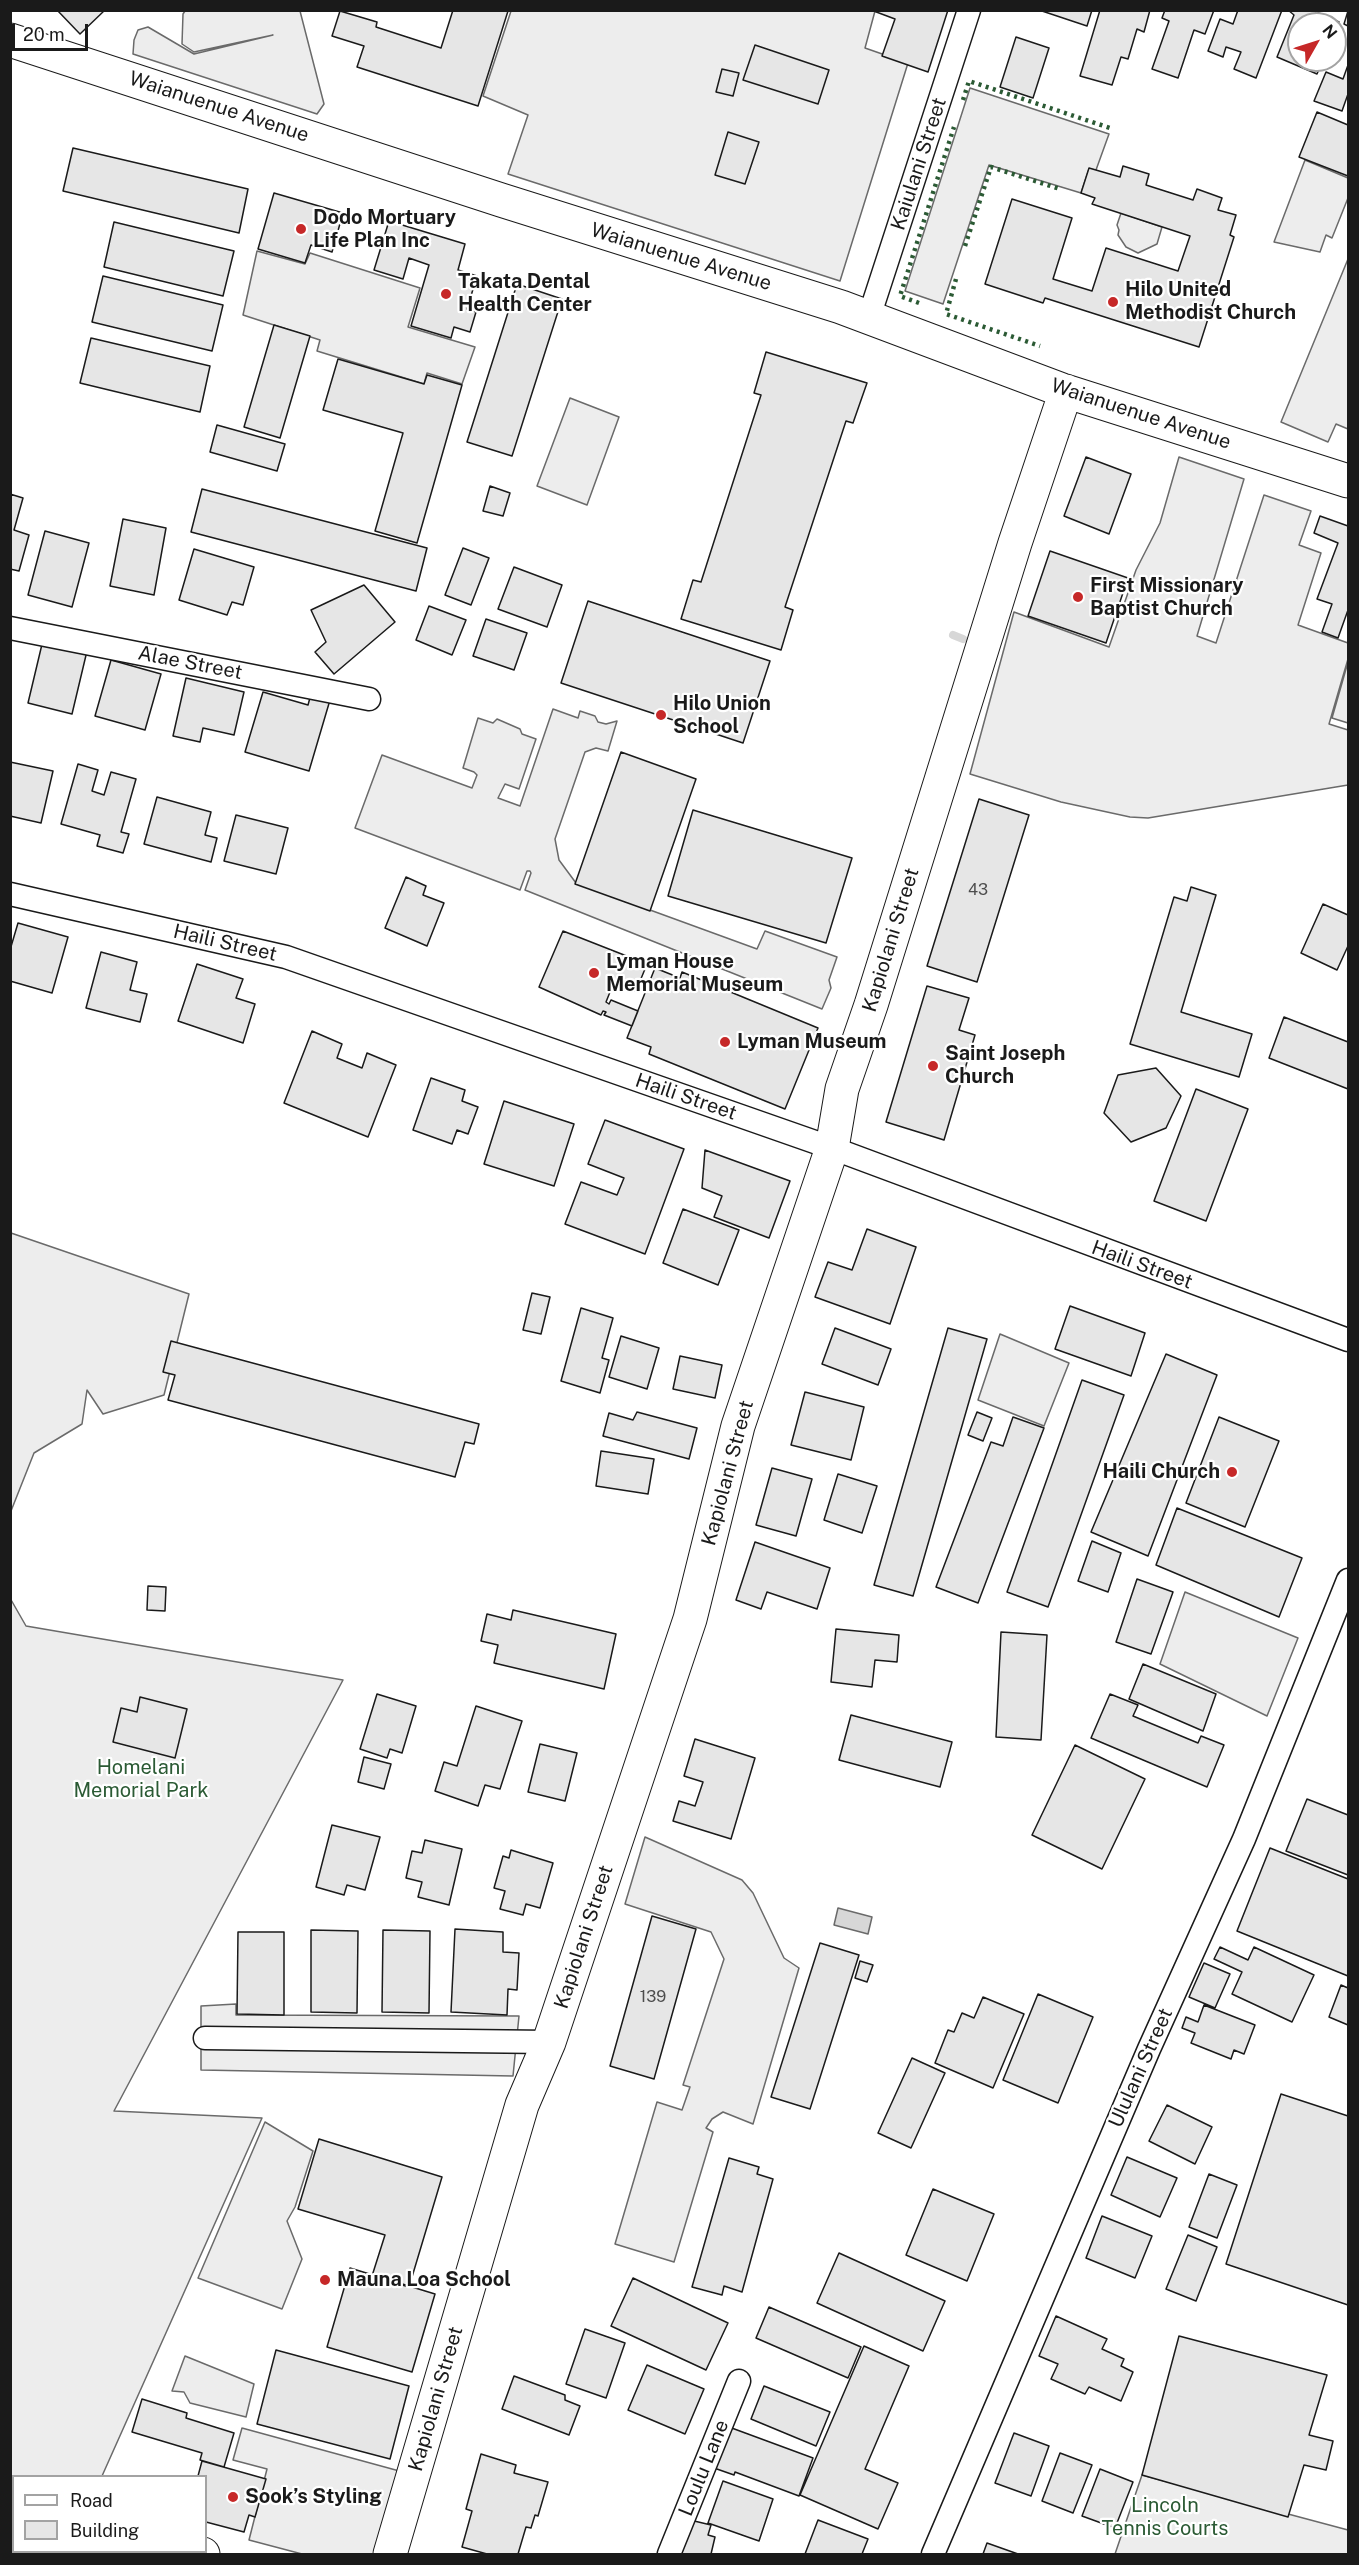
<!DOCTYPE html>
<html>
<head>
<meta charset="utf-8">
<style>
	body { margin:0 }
	#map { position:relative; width:1359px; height:2565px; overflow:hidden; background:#fff; font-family:"Public Sans",sans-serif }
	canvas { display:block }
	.frame { position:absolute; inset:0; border:12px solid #1a1a1a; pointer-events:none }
	.legend { position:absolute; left:12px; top:2475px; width:195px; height:78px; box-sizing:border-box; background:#fff; border:2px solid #a3a3a3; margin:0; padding:8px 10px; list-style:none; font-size:18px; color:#1a1a1a }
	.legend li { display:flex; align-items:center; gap:12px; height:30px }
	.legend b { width:30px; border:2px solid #a3a3a3 }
	.north { position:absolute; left:1287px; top:12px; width:60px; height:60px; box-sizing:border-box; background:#fff; border:2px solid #a3a3a3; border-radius:50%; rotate:51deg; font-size:16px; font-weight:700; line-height:24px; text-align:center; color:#1a1a1a }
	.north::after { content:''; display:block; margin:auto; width:21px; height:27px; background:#c62828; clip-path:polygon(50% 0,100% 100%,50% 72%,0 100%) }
	.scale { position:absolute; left:12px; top:24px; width:76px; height:27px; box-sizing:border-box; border:3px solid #1a1a1a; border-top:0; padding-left:8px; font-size:18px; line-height:21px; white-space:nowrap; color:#1a1a1a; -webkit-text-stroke:4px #fff; paint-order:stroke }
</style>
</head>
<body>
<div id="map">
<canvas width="1359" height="2565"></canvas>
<div class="frame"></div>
<ul class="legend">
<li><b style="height:8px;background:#fff"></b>Road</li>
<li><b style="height:16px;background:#e6e6e6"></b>Building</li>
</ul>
<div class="north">N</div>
<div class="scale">20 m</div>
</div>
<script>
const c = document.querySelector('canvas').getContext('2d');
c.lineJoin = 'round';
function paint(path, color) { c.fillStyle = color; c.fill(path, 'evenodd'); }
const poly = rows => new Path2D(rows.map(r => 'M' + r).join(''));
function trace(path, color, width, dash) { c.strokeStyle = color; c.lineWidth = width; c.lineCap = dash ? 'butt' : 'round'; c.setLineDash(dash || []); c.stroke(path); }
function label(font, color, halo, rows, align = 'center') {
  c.font = font + ' "Public Sans",sans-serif'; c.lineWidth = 4.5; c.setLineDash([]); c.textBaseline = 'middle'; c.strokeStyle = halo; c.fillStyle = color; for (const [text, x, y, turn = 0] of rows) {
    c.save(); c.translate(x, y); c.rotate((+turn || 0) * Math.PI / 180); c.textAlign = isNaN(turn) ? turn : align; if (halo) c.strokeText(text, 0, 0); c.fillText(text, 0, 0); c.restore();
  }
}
const built = poly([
	[185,11,300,11,324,104,317,114,133,54,134,40,138,30,148,27,194,54,273,35,194,52,182,44,183,14,185,11],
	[511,11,875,11,865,48,908,63,840,281,508,174,528,115,483,96,511,11],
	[970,88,1109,134,1096,170,1089,169,1081,193,989,165,943,304,905,291,970,88],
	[1305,160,1348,178,1348,198,1332,238,1326,235,1320,252,1274,242,1305,160],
	[1121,213,1162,227,1157,244,1138,253,1126,247,1118,235,1119,230,1117,225,1121,213],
	[257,251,305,264,310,253,420,288,408,327,475,347,462,384,427,373,424,384,317,351,320,340,243,315,257,251],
	[1348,259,1348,429,1336,424,1328,442,1281,422,1348,259],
	[570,398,619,417,587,505,537,486,570,398],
	[1179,457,1244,479,1197,636,1216,643,1264,495,1311,511,1299,545,1321,553,1298,625,1348,643,1348,659,1329,724,1348,730,1348,785,1148,818,1130,817,1061,802,970,774,1014,612,1109,647,1136,570,1160,523,1179,457],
	[1348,662,1348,723,1332,718,1348,662],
	[553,709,578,718,580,711,595,716,598,722,606,724,617,721,608,751,596,748,585,752,555,839,559,860,576,883,757,949,765,931,837,957,829,980,831,988,822,1009,525,890,531,873,530,871,527,871,520,890,355,828,382,755,472,788,477,775,474,772,463,768,478,718,493,723,497,719,520,729,522,734,536,739,519,789,505,784,498,798,520,806,553,709],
	[11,1233,189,1294,164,1395,103,1414,87,1390,82,1424,34,1453,11,1511,11,1233],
	[1000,1334,1069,1363,1044,1426,978,1400,1000,1334],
	[1185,1592,1298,1638,1267,1716,1160,1664,1185,1592],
	[10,1598,26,1626,343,1680,114,2111,262,2118,102,2476,14,2476,14,2552,69,2552,68,2554,11,2554,10,1598],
	[645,1837,742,1880,753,1893,784,1958,799,1968,753,2124,723,2112,712,2119,706,2128,713,2132,674,2262,615,2244,657,2102,682,2110,690,2087,683,2085,724,1959,711,1932,625,1904,645,1837],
	[236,2004,236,2015,519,2016,513,2076,201,2070,201,2006,236,2004],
	[265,2122,313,2151,295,2207,287,2221,302,2259,282,2309,198,2278,265,2122],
	[185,2356,254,2384,246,2417,190,2403,184,2392,172,2391,185,2356],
	[242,2428,403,2472,381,2554,302,2554,249,2540,267,2469,233,2460,242,2428],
	[1142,2475,1348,2530,1348,2554,1115,2554,1142,2475]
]);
const water = poly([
	[838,1908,872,1917,868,1934,834,1925,838,1908]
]);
const stream = poly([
	[953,635,963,639]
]);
const building = poly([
	[57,10,105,10,80,34,57,10],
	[453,10,510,10,508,11,478,106,357,67,364,46,332,36,340,11,377,22,376,27,441,48,453,10],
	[871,10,948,10,928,72,882,56,895,19,871,10],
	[1039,10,1092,10,1087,26,1039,10],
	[1100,10,1150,10,1144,32,1137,29,1128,59,1121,57,1112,85,1080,76,1100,10],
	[1165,10,1214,10,1205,34,1194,30,1178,78,1152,69,1169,21,1162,18,1165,10],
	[1238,10,1282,10,1256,78,1234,69,1241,52,1226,47,1223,57,1208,51,1220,19,1233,24,1238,10],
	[1288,10,1312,10,1339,22,1335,30,1335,24,1299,24,1299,60,1323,60,1317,74,1277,57,1294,15,1288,10],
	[1348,11,1348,26,1344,24,1348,11],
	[1016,37,1049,48,1033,98,1000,87,1016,37],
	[755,45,829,70,818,104,743,80,755,45],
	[1348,65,1348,94,1342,111,1314,101,1326,72,1343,79,1348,65],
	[722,69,739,73,733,96,716,92,722,69],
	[1317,112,1348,125,1348,176,1299,157,1317,112],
	[728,132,759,142,745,184,715,175,728,132],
	[73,148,248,189,239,233,63,191,73,148],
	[1123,166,1149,174,1146,185,1193,200,1197,189,1222,198,1218,210,1236,215,1230,235,1234,237,1199,347,1045,298,1043,303,985,284,1012,199,1072,218,1053,279,1092,291,1106,248,1178,271,1190,236,1092,204,1095,198,1081,193,1089,168,1120,177,1123,166],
	[274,193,343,213,332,252,311,245,305,263,258,249,274,193],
	[389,221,465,244,458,270,477,276,467,309,476,312,470,332,454,327,451,338,411,326,429,265,409,258,403,279,374,270,389,221],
	[114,222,234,251,223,296,104,267,114,222],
	[103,276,223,305,212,351,92,322,103,276],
	[517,284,562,299,512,456,467,442,517,284],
	[274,325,310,336,280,438,244,427,274,325],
	[91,338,210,366,200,412,80,383,91,338],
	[766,352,867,383,853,423,846,421,785,607,793,610,781,650,681,619,693,580,701,582,761,395,754,393,766,352],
	[338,359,424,384,427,375,462,385,417,543,375,531,403,433,323,410,338,359],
	[217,425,285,444,277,471,210,452,217,425],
	[1086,457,1131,474,1109,534,1064,516,1086,457],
	[490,486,510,493,503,516,483,511,490,486],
	[202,489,427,548,416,591,191,532,202,489],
	[10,494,23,498,14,530,29,535,19,571,10,569,10,494],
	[1320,516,1348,526,1348,610,1338,638,1322,632,1332,604,1317,599,1338,543,1314,533,1320,516],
	[123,519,166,528,154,595,110,586,123,519],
	[45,531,89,543,72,607,28,595,45,531],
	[463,548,489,558,471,605,445,595,463,548],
	[194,549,254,567,243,605,232,602,227,615,179,600,194,549],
	[1050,551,1128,578,1106,643,1028,616,1050,551],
	[514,567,562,585,547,627,498,609,514,567],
	[364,585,395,622,334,674,315,652,326,642,311,610,364,585],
	[588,601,770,661,743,743,561,683,588,601],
	[429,606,466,620,452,655,416,640,429,606],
	[486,619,527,633,514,670,473,656,486,619],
	[43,640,87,651,72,714,28,703,43,640],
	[111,660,161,674,145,730,95,716,111,660],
	[186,678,244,692,234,735,203,728,200,742,173,736,186,678],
	[263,692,308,705,311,694,330,700,309,771,245,752,263,692],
	[621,752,696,779,650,911,575,884,621,752],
	[10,762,53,771,41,823,10,816,10,762],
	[78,764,98,770,92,791,104,795,111,772,136,779,121,832,129,834,123,853,97,846,100,835,61,824,78,764],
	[157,797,211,812,205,835,217,838,211,862,144,844,157,797],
	[979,799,1029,815,977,982,927,966,979,799],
	[693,810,852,858,826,943,668,896,693,810],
	[236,815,288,828,276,874,224,861,236,815],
	[406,877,426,886,423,895,444,903,427,946,385,928,406,877],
	[1191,887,1216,895,1181,1012,1252,1034,1239,1077,1130,1044,1174,897,1187,901,1191,887],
	[1323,904,1348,915,1348,946,1337,970,1301,953,1323,904],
	[18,923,68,937,52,993,10,981,10,950,18,923],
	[563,931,647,964,636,991,614,982,606,1002,609,1004,611,1000,638,1011,632,1026,604,1015,606,1012,603,1011,601,1015,539,987,563,931],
	[101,952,137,962,130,990,147,994,140,1022,86,1008,101,952],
	[197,964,243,979,236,998,255,1004,243,1043,178,1021,197,964],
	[655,968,680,978,682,972,818,1028,785,1109,649,1054,651,1047,627,1038,655,968],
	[927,986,969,998,959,1030,975,1035,944,1140,886,1122,927,986],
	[1284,1017,1348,1042,1348,1089,1269,1058,1284,1017],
	[312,1031,342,1044,337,1058,362,1068,367,1053,396,1065,368,1137,284,1103,312,1031],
	[1156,1068,1181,1096,1166,1128,1131,1142,1104,1113,1118,1075,1156,1068],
	[431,1078,465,1090,462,1101,478,1107,468,1134,457,1130,452,1144,413,1130,431,1078],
	[1196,1089,1248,1109,1206,1221,1154,1201,1196,1089],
	[504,1101,574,1124,554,1186,484,1164,504,1101],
	[605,1120,684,1149,645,1254,565,1224,581,1182,617,1195,624,1178,588,1164,605,1120],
	[705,1150,790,1181,769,1238,714,1217,722,1196,702,1188,705,1150],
	[683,1209,739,1230,718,1285,663,1263,683,1209],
	[867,1229,916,1247,890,1324,815,1297,828,1262,852,1270,867,1229],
	[532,1293,550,1297,541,1334,523,1330,532,1293],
	[1070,1306,1145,1333,1131,1376,1055,1349,1070,1306],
	[581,1308,613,1318,602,1358,609,1360,600,1393,561,1381,581,1308],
	[835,1328,891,1349,878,1385,822,1364,835,1328],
	[948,1328,987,1339,913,1596,874,1585,948,1328],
	[621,1336,659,1348,647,1389,609,1377,621,1336],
	[171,1341,479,1424,474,1444,465,1442,455,1477,168,1400,175,1375,163,1372,171,1341],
	[1166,1354,1217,1375,1148,1556,1091,1532,1166,1354],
	[680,1356,722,1365,715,1398,673,1389,680,1356],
	[1082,1380,1124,1395,1048,1607,1007,1592,1082,1380],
	[805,1392,864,1407,851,1460,791,1445,805,1392],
	[637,1412,697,1428,689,1459,603,1436,609,1413,633,1420,637,1412],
	[977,1412,992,1418,983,1441,968,1435,977,1412],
	[1013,1417,1044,1428,978,1603,936,1587,991,1442,1003,1446,1013,1417],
	[1219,1417,1279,1441,1245,1527,1186,1503,1219,1417],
	[601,1451,654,1459,648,1494,596,1486,601,1451],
	[772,1468,812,1479,796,1536,756,1525,772,1468],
	[838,1474,877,1486,862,1533,824,1520,838,1474],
	[1177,1508,1302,1558,1279,1617,1156,1565,1177,1508],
	[1092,1541,1121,1553,1108,1592,1078,1581,1092,1541],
	[755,1542,830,1568,817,1609,767,1592,761,1609,736,1600,755,1542],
	[1137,1579,1173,1592,1151,1654,1116,1642,1137,1579],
	[148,1586,166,1587,165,1611,147,1610,148,1586],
	[513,1610,616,1634,604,1689,494,1663,498,1645,481,1641,487,1614,511,1620,513,1610],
	[836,1629,899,1635,897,1662,875,1660,872,1687,831,1682,836,1629],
	[1001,1632,1047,1635,1041,1740,996,1737,1001,1632],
	[1143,1664,1216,1694,1203,1731,1129,1699,1143,1664],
	[377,1694,416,1706,402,1753,390,1749,387,1758,360,1749,377,1694],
	[1110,1694,1138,1705,1133,1716,1198,1743,1201,1736,1224,1745,1207,1787,1091,1738,1110,1694],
	[140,1697,187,1709,175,1758,113,1742,121,1708,137,1712,140,1697],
	[476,1706,522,1721,500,1789,485,1785,478,1806,435,1791,444,1762,457,1766,476,1706],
	[851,1715,952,1742,940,1787,839,1760,851,1715],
	[695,1739,755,1758,731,1839,673,1821,679,1801,695,1806,703,1782,684,1776,695,1739],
	[540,1744,577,1753,565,1801,528,1792,540,1744],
	[1075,1745,1145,1779,1102,1869,1032,1835,1075,1745],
	[364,1757,391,1764,384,1789,358,1782,364,1757],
	[1307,1799,1348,1815,1348,1875,1286,1851,1307,1799],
	[332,1825,380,1837,365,1890,347,1885,344,1895,316,1887,332,1825],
	[425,1840,462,1849,449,1905,418,1897,422,1882,406,1878,412,1851,422,1853,425,1840],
	[1270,1848,1348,1879,1348,1976,1237,1931,1270,1848],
	[511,1850,553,1863,540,1908,526,1904,523,1915,500,1909,505,1891,494,1888,503,1856,509,1858,511,1850],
	[652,1916,696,1929,654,2079,610,2066,652,1916],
	[455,1929,503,1932,503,1952,519,1953,517,1990,508,1989,507,2015,451,2012,455,1929],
	[311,1930,358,1931,357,2013,311,2012,311,1930],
	[383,1930,430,1931,429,2013,382,2012,383,1930],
	[238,1932,284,1932,284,2015,237,2014,238,1932],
	[820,1943,859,1955,810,2109,771,2097,820,1943],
	[1220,1947,1248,1960,1254,1947,1314,1975,1292,2022,1232,1994,1242,1972,1214,1959,1220,1947],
	[860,1961,873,1965,867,1982,855,1978,860,1961],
	[1204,1963,1230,1974,1215,2008,1189,1997,1204,1963],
	[1341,1985,1348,1988,1348,2025,1329,2017,1341,1985],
	[1038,1994,1093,2017,1058,2103,1003,2080,1038,1994],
	[983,1997,1024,2014,993,2088,935,2063,948,2030,954,2032,962,2013,974,2018,983,1997],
	[1204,2005,1255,2025,1244,2054,1234,2050,1231,2059,1191,2043,1195,2033,1182,2028,1186,2017,1198,2022,1204,2005],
	[912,2058,945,2073,911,2148,878,2133,912,2058],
	[1281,2094,1348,2116,1348,2305,1226,2264,1281,2094],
	[1167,2105,1212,2127,1195,2164,1149,2141,1167,2105],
	[319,2139,442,2177,409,2287,372,2276,385,2235,298,2209,319,2139],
	[1127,2157,1177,2178,1160,2217,1111,2195,1127,2157],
	[729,2158,759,2167,757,2174,773,2179,742,2292,724,2286,722,2295,692,2287,729,2158],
	[1209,2174,1237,2185,1217,2238,1189,2227,1209,2174],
	[933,2189,994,2214,967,2281,906,2255,933,2189],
	[1102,2216,1152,2236,1135,2278,1086,2258,1102,2216],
	[1188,2235,1217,2247,1196,2301,1166,2289,1188,2235],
	[839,2253,945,2301,923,2351,817,2303,839,2253],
	[350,2268,435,2294,412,2372,327,2347,350,2268],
	[633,2278,728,2323,706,2370,611,2326,633,2278],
	[769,2307,861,2347,848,2378,756,2338,769,2307],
	[1056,2316,1107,2339,1102,2349,1124,2359,1121,2366,1133,2372,1121,2401,1089,2387,1085,2394,1051,2379,1058,2364,1039,2356,1056,2316],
	[585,2329,625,2343,606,2398,566,2384,585,2329],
	[1179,2336,1327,2375,1309,2435,1333,2441,1326,2470,1304,2465,1288,2517,1142,2475,1179,2336],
	[864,2346,909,2366,865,2469,898,2483,878,2529,800,2495,864,2346],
	[276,2350,409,2386,390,2459,257,2424,276,2350],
	[647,2365,704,2389,685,2434,628,2410,647,2365],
	[514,2376,565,2395,565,2400,580,2406,569,2435,502,2409,514,2376],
	[764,2386,830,2412,816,2446,751,2419,764,2386],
	[142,2399,187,2413,186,2418,234,2433,224,2467,200,2460,202,2453,132,2432,142,2399],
	[729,2427,813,2458,799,2496,735,2472,734,2475,714,2468,729,2427],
	[1014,2433,1049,2446,1031,2496,995,2483,1014,2433],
	[1060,2453,1092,2465,1073,2513,1042,2501,1060,2453],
	[481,2454,516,2465,514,2473,548,2482,538,2516,535,2515,531,2528,526,2527,518,2554,487,2554,462,2547,472,2511,466,2509,481,2454],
	[202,2461,266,2479,255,2517,249,2515,244,2532,206,2522,206,2476,198,2476,202,2461],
	[1100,2469,1133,2482,1115,2528,1082,2516,1100,2469],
	[723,2481,773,2499,759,2541,708,2523,723,2481],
	[690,2520,711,2525,708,2535,715,2537,711,2554,672,2554,690,2520],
	[818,2520,868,2539,862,2554,805,2554,818,2520],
	[987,2543,1018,2554,983,2554,987,2543]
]);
const street = poly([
	[869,317,969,10],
	[10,628,369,699],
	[10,894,286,957,832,1148,1348,1340],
	[205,2038,549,2042],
	[669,2554,739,2381],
	[933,2554,1149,2049,1244,1839,1348,1580]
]);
const secondary = poly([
	[10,40,501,200,841,307,1062,390,1348,481],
	[10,2509,14,2510],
	[191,2552,203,2554],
	[390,2554,522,2105,549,2042,690,1619,738,1426,832,1148,842,1089,871,1005,1015,543,1066,391]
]);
const hedge = poly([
	[963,100,969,81,1110,128],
	[965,246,991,167,1060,189],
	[956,279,946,314,1040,346],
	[919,303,900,296,954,127]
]);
const markers = [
	[301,229,6,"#c62828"],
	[446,294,6,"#c62828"],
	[1113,302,6,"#c62828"],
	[1078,597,6,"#c62828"],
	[661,715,6,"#c62828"],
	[594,973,6,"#c62828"],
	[725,1042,6,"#c62828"],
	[933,1066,6,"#c62828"],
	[1232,1472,6,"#c62828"],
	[325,2280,6,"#c62828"],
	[233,2497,6,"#c62828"]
];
const numberNames = [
	["43",978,890],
	["139",653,1997]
];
const streetNames = [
	["Waianuenue Avenue",219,107,18],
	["Kaiulani Street",919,164,-72],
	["Waianuenue Avenue",681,257,17],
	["Waianuenue Avenue",1141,414,18],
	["Alae Street",190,663,11],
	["Kapiolani Street",891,940,-73],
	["Haili Street",225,943,13],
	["Haili Street",686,1097,19],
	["Haili Street",1142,1265,20],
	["Kapiolani Street",728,1473,-75],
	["Kapiolani Street",584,1937,-72],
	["Ululani Street",1141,2068,-66],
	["Kapiolani Street",436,2399,-74],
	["Loulu Lane",704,2468,-68]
];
const poiNames = [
	["Dodo Mortuary",313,218],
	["Life Plan Inc",313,241],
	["Takata Dental",458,282],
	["Health Center",458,305],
	["Hilo United",1125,290],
	["Methodist Church",1125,313],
	["First Missionary",1090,586],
	["Baptist Church",1090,609],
	["Hilo Union",673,704],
	["School",673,727],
	["Lyman House",606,962],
	["Memorial Museum",606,985],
	["Lyman Museum",737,1042],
	["Saint Joseph",945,1054],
	["Church",945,1077],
	["Haili Church",1220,1472,"right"],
	["Mauna Loa School",337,2280],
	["Sook’s Styling",245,2497]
];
const parkNames = [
	["Homelani",141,1768],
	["Memorial Park",141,1791],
	["Lincoln",1165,2506],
	["Tennis Courts",1165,2529]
];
paint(built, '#ededed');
trace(built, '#6a6a6a', 1.5);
paint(water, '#d7d7d7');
trace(water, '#6a6a6a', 1.5);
trace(stream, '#d7d7d7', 8);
paint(building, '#e6e6e6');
trace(building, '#1a1a1a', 1.5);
trace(street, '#1a1a1a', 25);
trace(secondary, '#1a1a1a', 35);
trace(street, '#fff', 22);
trace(secondary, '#fff', 33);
trace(hedge, '#2b5a34', 4.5, [3, 4.5]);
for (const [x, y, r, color] of markers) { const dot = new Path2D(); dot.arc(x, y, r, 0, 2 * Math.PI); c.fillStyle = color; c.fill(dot); trace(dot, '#fff', 2); }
label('16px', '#4d4d4d', null, numberNames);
label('20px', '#1a1a1a', '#fff', streetNames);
label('bold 20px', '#1a1a1a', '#fff', poiNames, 'left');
label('20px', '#2b5a34', '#fff', parkNames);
</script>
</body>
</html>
